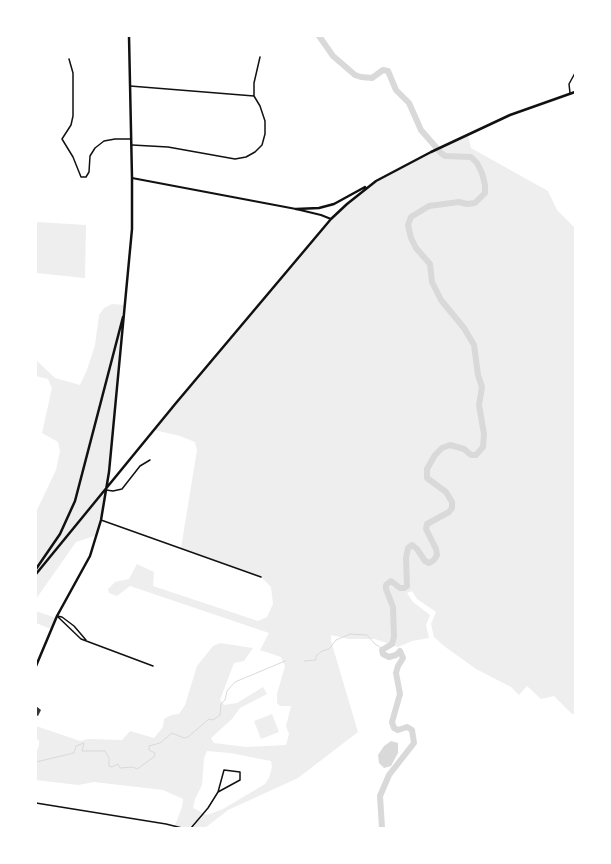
<!DOCTYPE html>
<html>
<head>
<meta charset="utf-8">
<style>
	body { margin:0 }
	#map { position:relative; width:611px; height:864px; overflow:hidden; background:#fff; font-family:"DejaVu Sans",sans-serif }
	canvas { display:block }
	.frame { position:absolute; inset:0; border:37px solid #fff; pointer-events:none }
</style>
</head>
<body>
<div id="map">
<canvas width="611" height="864"></canvas>
<div class="frame"></div>
</div>
<script>
const c = document.querySelector('canvas').getContext('2d');
c.lineJoin = 'round';
function paint(path, color) { c.fillStyle = color; c.fill(path, 'evenodd'); }
const poly = rows => new Path2D(rows.map(r => 'M' + r).join(''));
function trace(path, color, width, dash) { c.strokeStyle = color; c.lineWidth = width; c.lineCap = dash ? 'butt' : 'round'; c.setLineDash(dash || []); c.stroke(path); }
const green = poly([
	[468,134,471,148,548,191,557,210,575,228,575,714,572,714,554,696,541,699,527,686,519,695,511,687,476,669,444,646,434,637,431,624,436,612,417,599,412,591,407,593,413,602,430,615,426,625,429,638,412,641,398,647,375,639,349,639,331,635,331,641,358,732,298,778,228,810,205,828,174,828,182,807,183,799,163,790,94,782,78,785,36,780,36,752,39,746,39,740,36,739,36,726,80,741,88,739,122,740,130,731,154,738,163,727,164,719,171,715,179,714,185,705,197,666,213,646,220,643,253,648,244,661,234,663,220,700,224,705,237,703,263,687,267,694,240,708,232,719,211,738,214,743,246,747,286,745,289,734,286,726,291,706,280,706,277,703,277,694,285,666,281,657,260,650,269,633,130,586,117,596,109,593,108,589,115,582,129,579,137,564,154,572,153,586,258,621,267,617,273,604,271,587,261,577,181,548,197,450,195,442,180,436,154,430,339,212,376,181],
	[207,751,230,753,271,761,272,767,269,778,265,784,223,809,207,815,193,808,195,799,202,785,204,758],
	[36,222,86,225,85,278,36,273],
	[112,304,125,305,111,457,97,535,76,542,36,599,36,512,56,470,60,451,58,442,42,433,52,388,48,379,36,376,36,360,55,378,80,385,87,370,95,345,99,315,104,308],
	[36,611,56,618,51,629,36,623],
	[272,714,279,732,261,739,254,721]
]);
const water = poly([
	[391,741,398,743,398,753,391,766,384,768,379,763,378,755,384,746]
]);
const stream = poly([
	[304,661,316,660,316,656,322,651,329,649,336,640,350,634,367,635,375,644,383,649],
	[36,762,74,753,76,746,84,743,82,751,105,751,109,758,109,766,112,767,118,764,120,768,133,767,137,769,154,757,155,753,149,750,149,746,160,743,172,733,184,738,188,737,209,719,213,720,220,715,221,704,225,700,227,691,235,682,285,661]
]);
const river = poly([
	[319,36,333,56,355,75,361,77,372,78,383,70,388,71,396,90,409,103,421,130,441,153,445,156,471,157,477,163,482,173,485,185,485,193,475,203,467,204,459,202,429,206,411,217,408,225,411,238,416,248,430,264,432,282,441,300,464,328,474,345,478,375,482,387,479,405,484,434,483,447,476,455,471,455,464,449,450,445,442,448,435,455,427,469,427,478,446,492,452,502,452,508,449,512,427,524,426,529,436,549,437,555,434,560,429,563,425,561,417,549,412,545,408,548,406,558,407,586,404,588,400,588,391,581,386,585,386,589,393,607,394,637,392,644,382,650,383,654,389,657,396,655,400,651,403,658,398,666,396,673,400,694,392,722,394,728,398,730,407,727,412,730,414,743,389,775,380,796,382,828]
]);
const building = poly([
	[36,706,41,710,38,716,36,715]
]);
const minor = poly([
	[69,59,73,73,73,116,71,125,62,139,73,157,81,177,86,177,89,172,90,156,95,148,104,141,115,139,130,139],
	[130,86,254,96],
	[570,93,569,84,575,73],
	[132,145,168,147,235,159,246,157,255,152,262,145,265,134,265,121,260,106,254,96,254,83,260,57],
	[106,490,113,491,122,489,140,466,150,460],
	[101,520,261,577],
	[57,616,81,639,153,666],
	[57,616,62,617,74,626,86,640],
	[36,803,166,824,182,828],
	[191,828,208,808,218,792,240,780,240,772,224,770,218,792]
]);
const secondary = poly([
	[132,178,296,209,321,215,331,219]
]);
const trunk = poly([
	[296,209,319,208,334,204,365,187],
	[36,569,60,534,75,501,123,317],
	[36,574,176,403,331,219,347,204,376,181,431,152,510,115,575,92],
	[36,666,57,616,90,556,101,520,109,472,132,229,132,178,129,36]
]);
paint(green, '#eee');
paint(water, '#d9d9d9');
trace(stream, '#d9d9d9', 1);
trace(river, '#d9d9d9', 6);
paint(building, '#353535');
trace(minor, '#111', 1.5);
trace(secondary, '#111', 2);
trace(trunk, '#111', 2.5);
</script>
</body>
</html>
